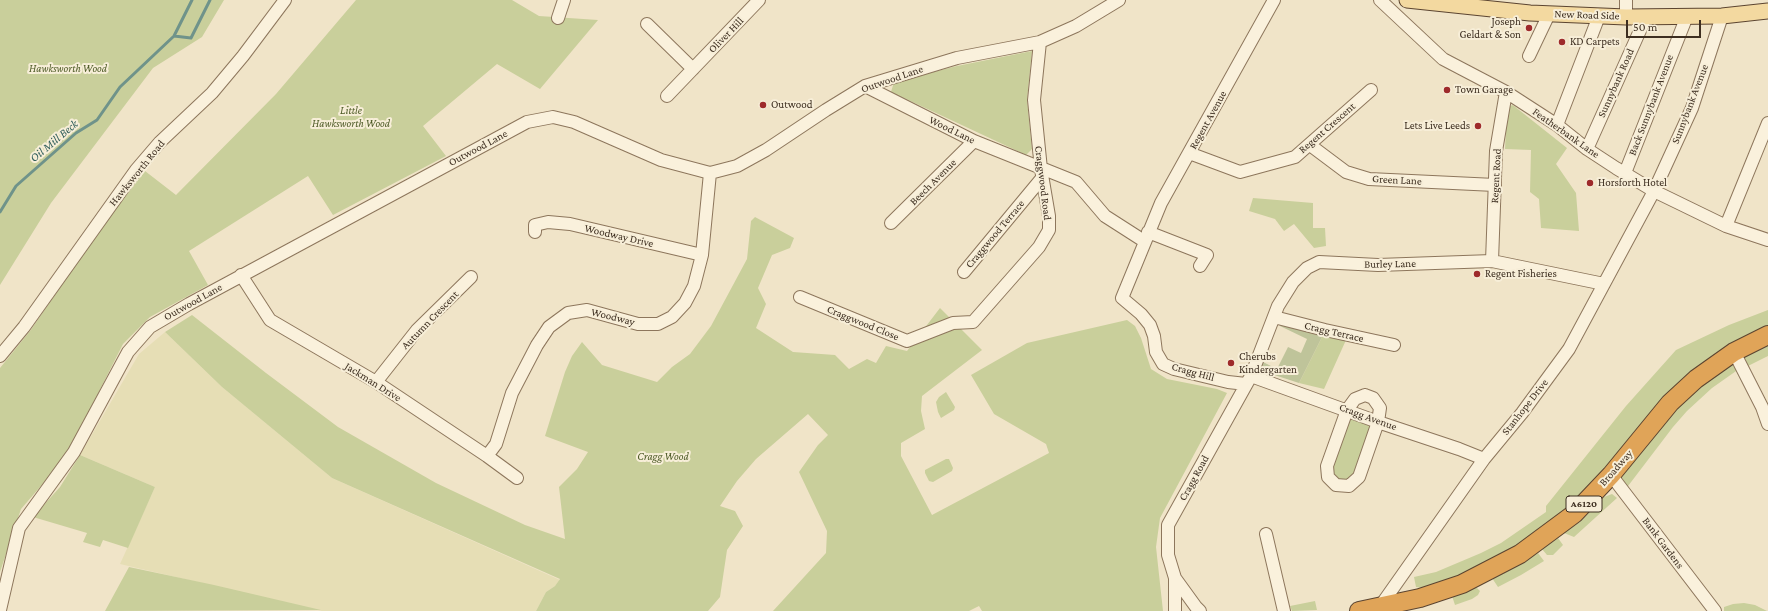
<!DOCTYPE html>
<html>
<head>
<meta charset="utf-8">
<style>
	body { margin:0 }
	#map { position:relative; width:1768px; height:611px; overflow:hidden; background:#f0e4c8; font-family:"Crimson Pro",serif }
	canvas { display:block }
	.scale { position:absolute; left:1626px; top:20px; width:75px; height:18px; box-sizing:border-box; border:2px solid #3d2e20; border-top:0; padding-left:5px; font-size:12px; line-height:14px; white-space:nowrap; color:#3d2e20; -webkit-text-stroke:3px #f7eed8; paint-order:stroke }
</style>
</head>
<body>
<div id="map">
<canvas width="1768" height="611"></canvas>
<div class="scale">50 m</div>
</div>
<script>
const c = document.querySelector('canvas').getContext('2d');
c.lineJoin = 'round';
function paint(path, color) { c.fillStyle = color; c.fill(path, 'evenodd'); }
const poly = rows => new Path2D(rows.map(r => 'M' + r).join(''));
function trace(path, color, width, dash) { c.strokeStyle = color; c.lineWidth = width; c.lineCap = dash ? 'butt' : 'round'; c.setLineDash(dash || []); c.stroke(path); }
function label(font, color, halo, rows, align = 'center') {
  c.font = font + ' "Crimson Pro",serif'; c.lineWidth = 4; c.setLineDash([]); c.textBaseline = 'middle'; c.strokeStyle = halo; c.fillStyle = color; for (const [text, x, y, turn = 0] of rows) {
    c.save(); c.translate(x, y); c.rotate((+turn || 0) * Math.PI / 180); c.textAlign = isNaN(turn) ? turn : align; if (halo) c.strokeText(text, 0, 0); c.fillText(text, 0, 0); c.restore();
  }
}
const farmland = poly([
	[165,332,222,387,332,478,560,580,555,586,546,592,536,611,322,611,120,564,155,487,80,455,139,354]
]);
const green = poly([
	[0,0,224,0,202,37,153,68,51,203,0,285],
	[356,0,512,0,539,16,598,20,540,89,497,64,423,126,446,156,333,215,308,176,189,251,208,285,150,317,123,344,66,457,21,509,0,572,0,368,30,331,102,227,145,171,176,195,276,94],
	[1032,51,1027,100,1032,149,1026,155,891,92,894,82,957,66],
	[1512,105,1514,106,1567,148,1556,164,1576,193,1579,231,1541,228,1539,199,1530,192,1531,150,1505,149,1507,109],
	[1253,198,1313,203,1313,228,1325,228,1326,246,1314,248,1294,224,1284,231,1275,219,1249,211],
	[755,217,794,238,790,248,772,255,758,288,766,304,756,328,793,352,835,355,849,369,867,359,876,363,886,346,907,351,940,308,982,350,922,396,921,411,925,429,901,443,901,456,932,515,1049,453,1046,444,994,414,971,375,1027,343,1127,320,1135,326,1141,338,1151,369,1167,379,1217,389,1227,393,1160,518,1156,547,1163,611,982,611,979,606,969,611,773,611,826,553,827,531,799,472,818,445,828,435,808,414,756,459,737,481,720,506,735,511,743,526,727,550,720,597,708,611,536,611,546,592,555,586,560,579,332,478,222,387,165,332,192,315,266,373,338,427,436,483,525,525,565,539,559,487,577,469,588,452,545,436,565,372,572,356,582,342,602,365,657,382,672,367,690,354,711,326,747,259,751,221],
	[1768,310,1768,326,1729,345,1577,502,1532,538,1453,580,1422,588,1416,587,1414,577,1436,572,1481,553,1501,543,1546,512,1546,506,1626,406,1676,350,1729,325],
	[1324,333,1346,340,1324,389,1299,383],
	[1768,343,1768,356,1748,366,1744,357],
	[1733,363,1739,369,1712,388,1687,411,1673,427,1625,490,1620,481,1622,477,1664,422,1694,391],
	[946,392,955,407,954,410,941,418,938,412,936,402,939,397],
	[1348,415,1372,425,1356,476,1348,481,1338,481,1332,476,1331,466],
	[80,455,155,487,128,548,103,540,100,547,83,542,87,533,33,517,60,487],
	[946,459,949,459,953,468,952,471,933,482,929,481,925,473,925,470],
	[1612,494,1617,498,1574,537,1564,533,1580,522,1604,497],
	[1558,538,1563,545,1553,555,1547,555,1542,549],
	[1538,553,1544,561,1521,575,1498,587,1492,578,1515,567],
	[129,567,214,585,321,610,105,611],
	[1475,586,1480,591,1478,595,1472,599,1455,605,1452,596],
	[1315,601,1317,610,1292,611,1290,606],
	[1744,603,1755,605,1767,611,1724,611,1724,607,1733,604]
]);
const cemetery = poly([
	[1283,321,1324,333,1299,383,1259,370,1263,362,1277,369,1288,347,1301,353,1307,339,1280,326]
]);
const stream = poly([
	[174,36,191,38,210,0],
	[0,212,16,186,76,133,97,120,120,87,174,36,192,0]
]);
const minor = poly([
	[1380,0,1443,59,1506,92,1557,125,1587,149,1616,168,1654,191,1726,226,1768,240],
	[1626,17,1626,0],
	[558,18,564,0],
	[647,24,693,69],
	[1529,56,1549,14],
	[865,86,974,141,1076,182,1105,216,1144,241],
	[667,96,759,0],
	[1557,125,1599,16],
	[1310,145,1346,172,1369,179,1495,185],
	[1587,149,1646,17],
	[1189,153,1240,172,1295,157,1371,90],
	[1625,173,1687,16],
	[891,223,974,141],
	[1726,226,1768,123],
	[535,232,535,225,548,222,570,224,702,255],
	[1148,232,1207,255,1200,266],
	[1492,261,1496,151,1506,92],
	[964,272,1042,178],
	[241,275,270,320,376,382,487,456,517,478],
	[800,297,907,341,953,323,973,322,1039,247,1049,230,1049,216,1041,169,1034,100,1040,42],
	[1274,317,1325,330,1394,345],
	[1734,352,1762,407,1768,424],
	[0,356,24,327,136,170,160,142,212,93,243,56,285,0],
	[1251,376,1378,422,1459,449,1484,459],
	[376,382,417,330,471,277],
	[1246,384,1228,382,1174,369,1163,364,1156,352,1154,336,1150,325,1141,314,1122,298,1161,203,1274,0],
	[1365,395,1373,398,1380,408,1378,422,1359,477,1349,486,1336,485,1328,477,1327,466,1347,410,1355,399,1365,395],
	[487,456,496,444,512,393,537,345,549,327,568,313,587,310,638,324,658,324,672,317,685,303,694,286,702,255,710,173],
	[1611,475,1715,611],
	[1266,534,1284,611],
	[1175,578,1175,611],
	[1379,608,1484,459,1522,413,1569,349,1654,191,1692,108,1722,16],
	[0,610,19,528,74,452,128,352,150,327,189,304,527,122,553,117,574,122,661,160,710,173,737,166,766,150,826,110,865,86,957,58,1040,42,1076,26,1119,0],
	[1200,611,1196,607,1175,578,1168,555,1168,525,1251,376,1278,306,1293,282,1307,268,1319,262,1378,265,1492,261,1604,284]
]);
const major = poly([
	[1407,0,1530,13,1626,17,1722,16,1768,11]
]);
const highway = poly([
	[1359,611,1420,598,1462,584,1520,554,1574,514,1611,475,1670,403,1696,379,1734,352,1768,335]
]);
const markers = [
	[1529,28,4,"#9e2a2b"],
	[1562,42,4,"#9e2a2b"],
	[1447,90,4,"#9e2a2b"],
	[763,105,4,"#9e2a2b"],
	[1478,126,4,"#9e2a2b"],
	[1590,183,4,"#9e2a2b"],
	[1477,274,4,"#9e2a2b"],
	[1231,363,4,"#9e2a2b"]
];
const shields = [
	[1584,504,36]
];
const shieldNames = [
	["A6120",1584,504]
];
const streetNames = [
	["New Road Side",1587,15,2],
	["Oliver Hill",726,35,-46],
	["Outwood Lane",892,79,-19],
	["Sunnybank Road",1616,83,-66],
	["Sunnybank Avenue",1690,104,-69],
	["Back Sunnybank Avenue",1651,105,-69],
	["Regent Avenue",1208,120,-61],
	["Regent Crescent",1327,128,-41],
	["Wood Lane",952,130,26],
	["Featherbank Lane",1566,133,35],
	["Outwood Lane",478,148,-28],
	["Hawksworth Road",137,173,-51],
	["Regent Road",1496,176,-87],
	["Green Lane",1397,180,3],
	["Beech Avenue",933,182,-45],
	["Craggwood Road",1043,183,83],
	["Craggwood Terrace",995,234,-50],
	["Woodway Drive",619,236,13],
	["Burley Lane",1390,264,-1],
	["Outwood Lane",193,302,-29],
	["Woodway",613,317,14],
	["Autumn Crescent",430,320,-46],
	["Craggwood Close",863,323,22],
	["Cragg Terrace",1334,332,13],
	["Cragg Hill",1193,372,15],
	["Jackman Drive",373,382,32],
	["Stanhope Drive",1525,407,-52],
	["Cragg Avenue",1368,417,20],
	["Broadway",1616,468,-49],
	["Cragg Road",1194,478,-61],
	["Bank Gardens",1663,543,53]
];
const poiNames = [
	["Joseph",1521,22,"right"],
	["Geldart & Son",1521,35,"right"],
	["KD Carpets",1570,42],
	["Town Garage",1455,90],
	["Outwood",771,105],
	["Lets Live Leeds",1470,126,"right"],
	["Horsforth Hotel",1598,183],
	["Regent Fisheries",1485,274],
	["Cherubs",1239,357],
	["Kindergarten",1239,370]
];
const parkNames = [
	["Hawksworth Wood",68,69],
	["Little",351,111],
	["Hawksworth Wood",351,124],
	["Cragg Wood",663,457]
];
const waterNames = [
	["Oil Mill Beck",54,141,-40]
];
paint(farmland, '#e6deb5');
paint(green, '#c9cf9b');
paint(cemetery, '#bfc49a');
trace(stream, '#6f938a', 3);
trace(minor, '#8d765c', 14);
trace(major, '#5b4430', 17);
trace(highway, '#5b4430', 20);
trace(minor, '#faf1dc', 12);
trace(major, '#f3d9a0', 15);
trace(highway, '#e0a458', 18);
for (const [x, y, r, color] of markers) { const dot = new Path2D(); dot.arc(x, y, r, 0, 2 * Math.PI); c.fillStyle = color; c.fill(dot); trace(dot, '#f7eed8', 1.5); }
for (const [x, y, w] of shields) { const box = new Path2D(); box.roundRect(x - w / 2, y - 8, w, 16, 3); c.fillStyle = '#f7eed8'; c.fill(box); trace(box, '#3d2e20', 1); }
label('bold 10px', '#3d2e20', null, shieldNames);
label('11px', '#3d2e20', '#f7eed8', streetNames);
label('11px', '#3d2e20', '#f7eed8', poiNames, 'left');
label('italic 11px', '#4d5a26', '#f7eed8', parkNames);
label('italic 12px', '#2f5d5a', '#f7eed8', waterNames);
</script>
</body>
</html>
